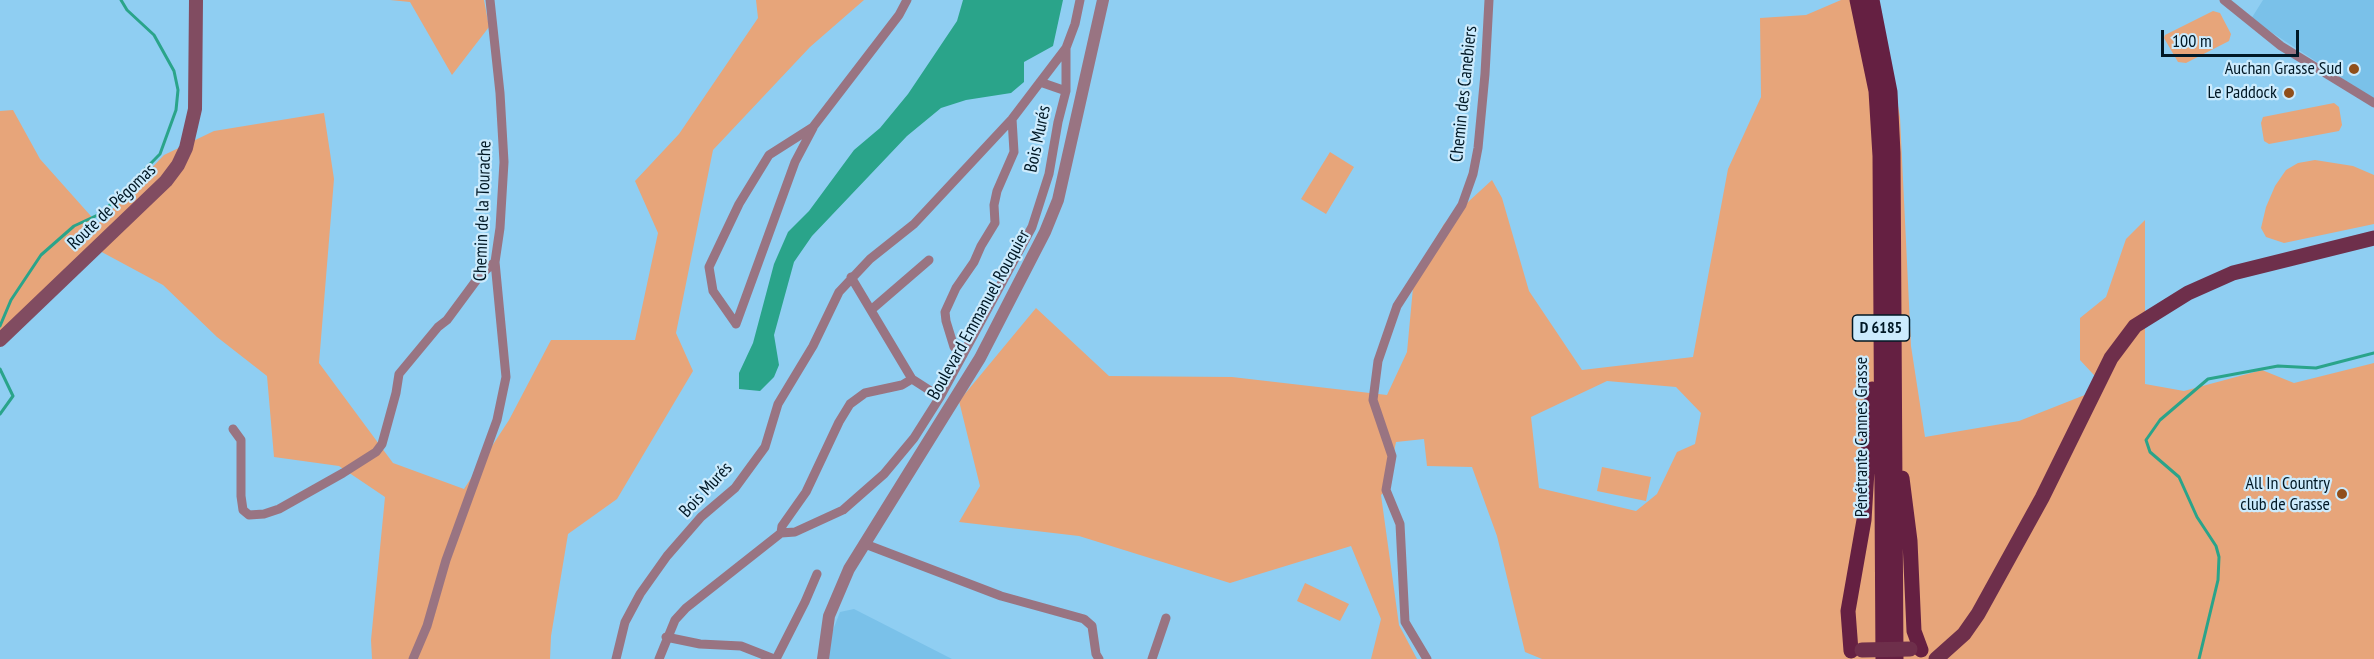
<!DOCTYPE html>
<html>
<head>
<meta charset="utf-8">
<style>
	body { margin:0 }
	#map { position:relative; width:2374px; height:659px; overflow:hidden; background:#8fcef2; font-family:"PT Sans Narrow",sans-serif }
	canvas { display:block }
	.scale { position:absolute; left:2161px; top:30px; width:138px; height:27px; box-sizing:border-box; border:3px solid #001825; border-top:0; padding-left:8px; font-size:18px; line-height:21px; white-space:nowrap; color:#001825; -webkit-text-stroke:4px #ccebfd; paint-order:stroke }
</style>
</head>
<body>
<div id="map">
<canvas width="2374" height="659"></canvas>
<div class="scale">100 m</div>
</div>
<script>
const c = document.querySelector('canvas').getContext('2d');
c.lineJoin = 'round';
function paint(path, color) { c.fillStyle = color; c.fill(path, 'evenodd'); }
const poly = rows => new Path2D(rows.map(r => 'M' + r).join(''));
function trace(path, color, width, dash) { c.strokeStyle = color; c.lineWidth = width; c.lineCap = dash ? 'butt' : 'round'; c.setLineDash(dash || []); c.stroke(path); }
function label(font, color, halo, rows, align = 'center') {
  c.font = font + ' "PT Sans Narrow",sans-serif'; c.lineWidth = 4.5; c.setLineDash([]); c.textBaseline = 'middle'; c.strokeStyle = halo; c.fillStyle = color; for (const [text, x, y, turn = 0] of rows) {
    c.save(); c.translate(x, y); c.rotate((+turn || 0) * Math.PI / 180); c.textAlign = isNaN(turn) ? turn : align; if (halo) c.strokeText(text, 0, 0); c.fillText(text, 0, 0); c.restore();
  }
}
const built = poly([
	[2263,0,2374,0,2374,99,2251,19],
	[854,609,952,659,828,659,829,640,840,612]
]);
const green = poly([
	[390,0,484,0,489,27,452,75,410,2],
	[756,0,864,0,810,47,713,150,676,333,693,371,617,499,568,534,551,636,550,659,372,659,371,640,385,497,339,466,274,457,267,376,217,337,163,285,98,250,0,332,0,111,13,110,40,159,98,224,164,155,214,131,324,113,334,179,319,363,393,463,464,489,509,420,551,340,635,340,658,233,635,181,679,134,758,18],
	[1841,0,1879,0,1900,117,1911,346,1925,437,2019,421,2105,387,2080,360,2080,318,2106,297,2126,239,2145,220,2145,384,2184,391,2262,370,2294,383,2374,363,2374,659,1542,659,1525,652,1497,536,1472,467,1427,466,1424,439,1396,442,1386,490,1381,495,1399,625,1417,659,1371,659,1381,619,1351,546,1230,583,1079,536,959,522,980,486,959,401,1036,308,1109,376,1232,377,1387,395,1407,352,1414,277,1444,224,1492,180,1502,198,1529,291,1582,370,1693,357,1728,169,1761,97,1760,18,1806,15],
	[1607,381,1676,387,1701,413,1695,444,1677,452,1657,494,1636,511,1539,488,1531,417],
	[2213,11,2220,13,2231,34,2229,41,2186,63,2178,62,2164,38,2165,35],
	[2334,103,2339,107,2342,125,2339,131,2269,144,2264,141,2261,123,2263,117],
	[1330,152,1354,167,1326,214,1301,199],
	[2315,160,2353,166,2374,175,2374,224,2284,243,2266,237,2261,228,2266,207,2275,186,2286,170,2298,163],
	[1602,467,1651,477,1646,501,1597,491],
	[1305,583,1349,604,1340,621,1297,601]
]);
const water = poly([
	[963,0,1063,0,1053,46,1024,62,1024,82,1011,93,966,100,941,108,907,136,812,236,794,262,774,335,779,365,774,377,760,391,739,389,739,373,753,343,774,264,788,232,809,211,854,150,880,128,908,94,957,21]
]);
const stream = poly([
	[0,326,11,300,41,255,74,226,102,213,160,154,176,110,178,90,174,71,154,35,127,10,121,0],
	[0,369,13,396,0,414],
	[2199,659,2218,580,2219,557,2216,546,2197,517,2179,477,2150,452,2146,440,2160,420,2208,379,2278,366,2316,368,2374,353]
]);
const minor = poly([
	[2224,0,2281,46,2374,103],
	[1040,82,1066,91],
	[851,277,912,379,940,397],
	[871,310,929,260],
	[736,324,713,291,709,267,739,204,769,155,813,127,899,15,907,0],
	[736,324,795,162,813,128],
	[963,355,954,347,946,321,945,312,956,288,974,262,981,246,995,223,994,205,997,191,1014,152,1012,119],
	[233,429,241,440,241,496,243,510,249,515,264,514,279,509,343,473,376,452,382,444,396,393,399,374,438,327,447,320,481,274,495,262],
	[781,533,795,532,843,510,884,474,914,438,940,397,1032,227,1049,174,1058,122,1066,91,1066,48],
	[865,544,1001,596,1084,619,1092,626,1096,654,1099,659],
	[666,637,700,644,741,646,774,659],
	[413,659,427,626,446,560,497,420,506,377,495,262,500,228,504,162,500,93,490,0],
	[616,659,625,622,640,594,667,556,701,517,735,488,765,447,778,404,813,346,839,292,870,259,914,224,1012,119,1066,48,1075,24,1080,0],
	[659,659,675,620,686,608,781,533,782,526,806,492,839,422,850,404,865,393,902,385,912,379],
	[776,659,805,602,817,574],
	[1152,659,1166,618],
	[1427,659,1405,622,1400,524,1386,490,1392,456,1373,400,1378,361,1397,306,1462,205,1473,174,1478,148,1485,74,1489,0]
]);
const tertiary = poly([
	[823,659,829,616,849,569,980,358,1045,232,1058,200,1103,0]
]);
const secondary = poly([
	[0,340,166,181,178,165,186,148,195,109,196,0]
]);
const primary = poly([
	[1936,659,1964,634,1978,614,2042,498,2111,358,2135,326,2188,293,2233,273,2374,238]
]);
const trunk = poly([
	[1857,0,1876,91,1880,156,1883,659],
	[1872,0,1890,92,1893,153,1896,659],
	[1902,478,1910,541,1914,631,1921,650],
	[1851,651,1848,611,1864,520,1872,389]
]);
const primaryBridge = poly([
	[1862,650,1910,649]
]);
const markers = [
	[2354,69,6,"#904f1b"],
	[2289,93,6,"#904f1b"],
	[2342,494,6,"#904f1b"]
];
const shields = [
	[1881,328,57]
];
const shieldNames = [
	["D 6185",1881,328]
];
const poiNames = [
	["Auchan Grasse Sud",2342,69],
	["Le Paddock",2277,93],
	["All In Country",2330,484],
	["club de Grasse",2330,505]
];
const streetNames = [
	["Chemin des Canebiers",1464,94,-84],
	["Bois Murés",1038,139,-78],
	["Route de Pégomas",112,207,-44],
	["Chemin de la Tourache",483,211,-88],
	["Boulevard Emmanuel Rouquier",979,315,-61],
	["Pénétrante Cannes Grasse",1862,437,-90],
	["Bois Murés",706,490,-47]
];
paint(built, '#7ac1e9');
paint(green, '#e7a57a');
paint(water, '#2aa48a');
trace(stream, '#2aa48a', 3);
trace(minor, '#997482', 9);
trace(tertiary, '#997482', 12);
trace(secondary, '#814c61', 14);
trace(primary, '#6e2f4b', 15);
trace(trunk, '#652042', 15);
trace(primaryBridge, '#6e2f4b', 15);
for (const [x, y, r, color] of markers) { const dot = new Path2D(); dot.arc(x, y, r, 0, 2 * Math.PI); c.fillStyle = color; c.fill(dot); trace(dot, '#ccebfd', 2); }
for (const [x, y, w] of shields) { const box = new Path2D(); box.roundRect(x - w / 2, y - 13, w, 26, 4.5); c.fillStyle = '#ccebfd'; c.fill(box); trace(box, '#001825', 1.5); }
label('bold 16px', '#001825', null, shieldNames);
label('18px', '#001825', '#ccebfd', poiNames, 'right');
label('18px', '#001825', '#ccebfd', streetNames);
</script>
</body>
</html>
